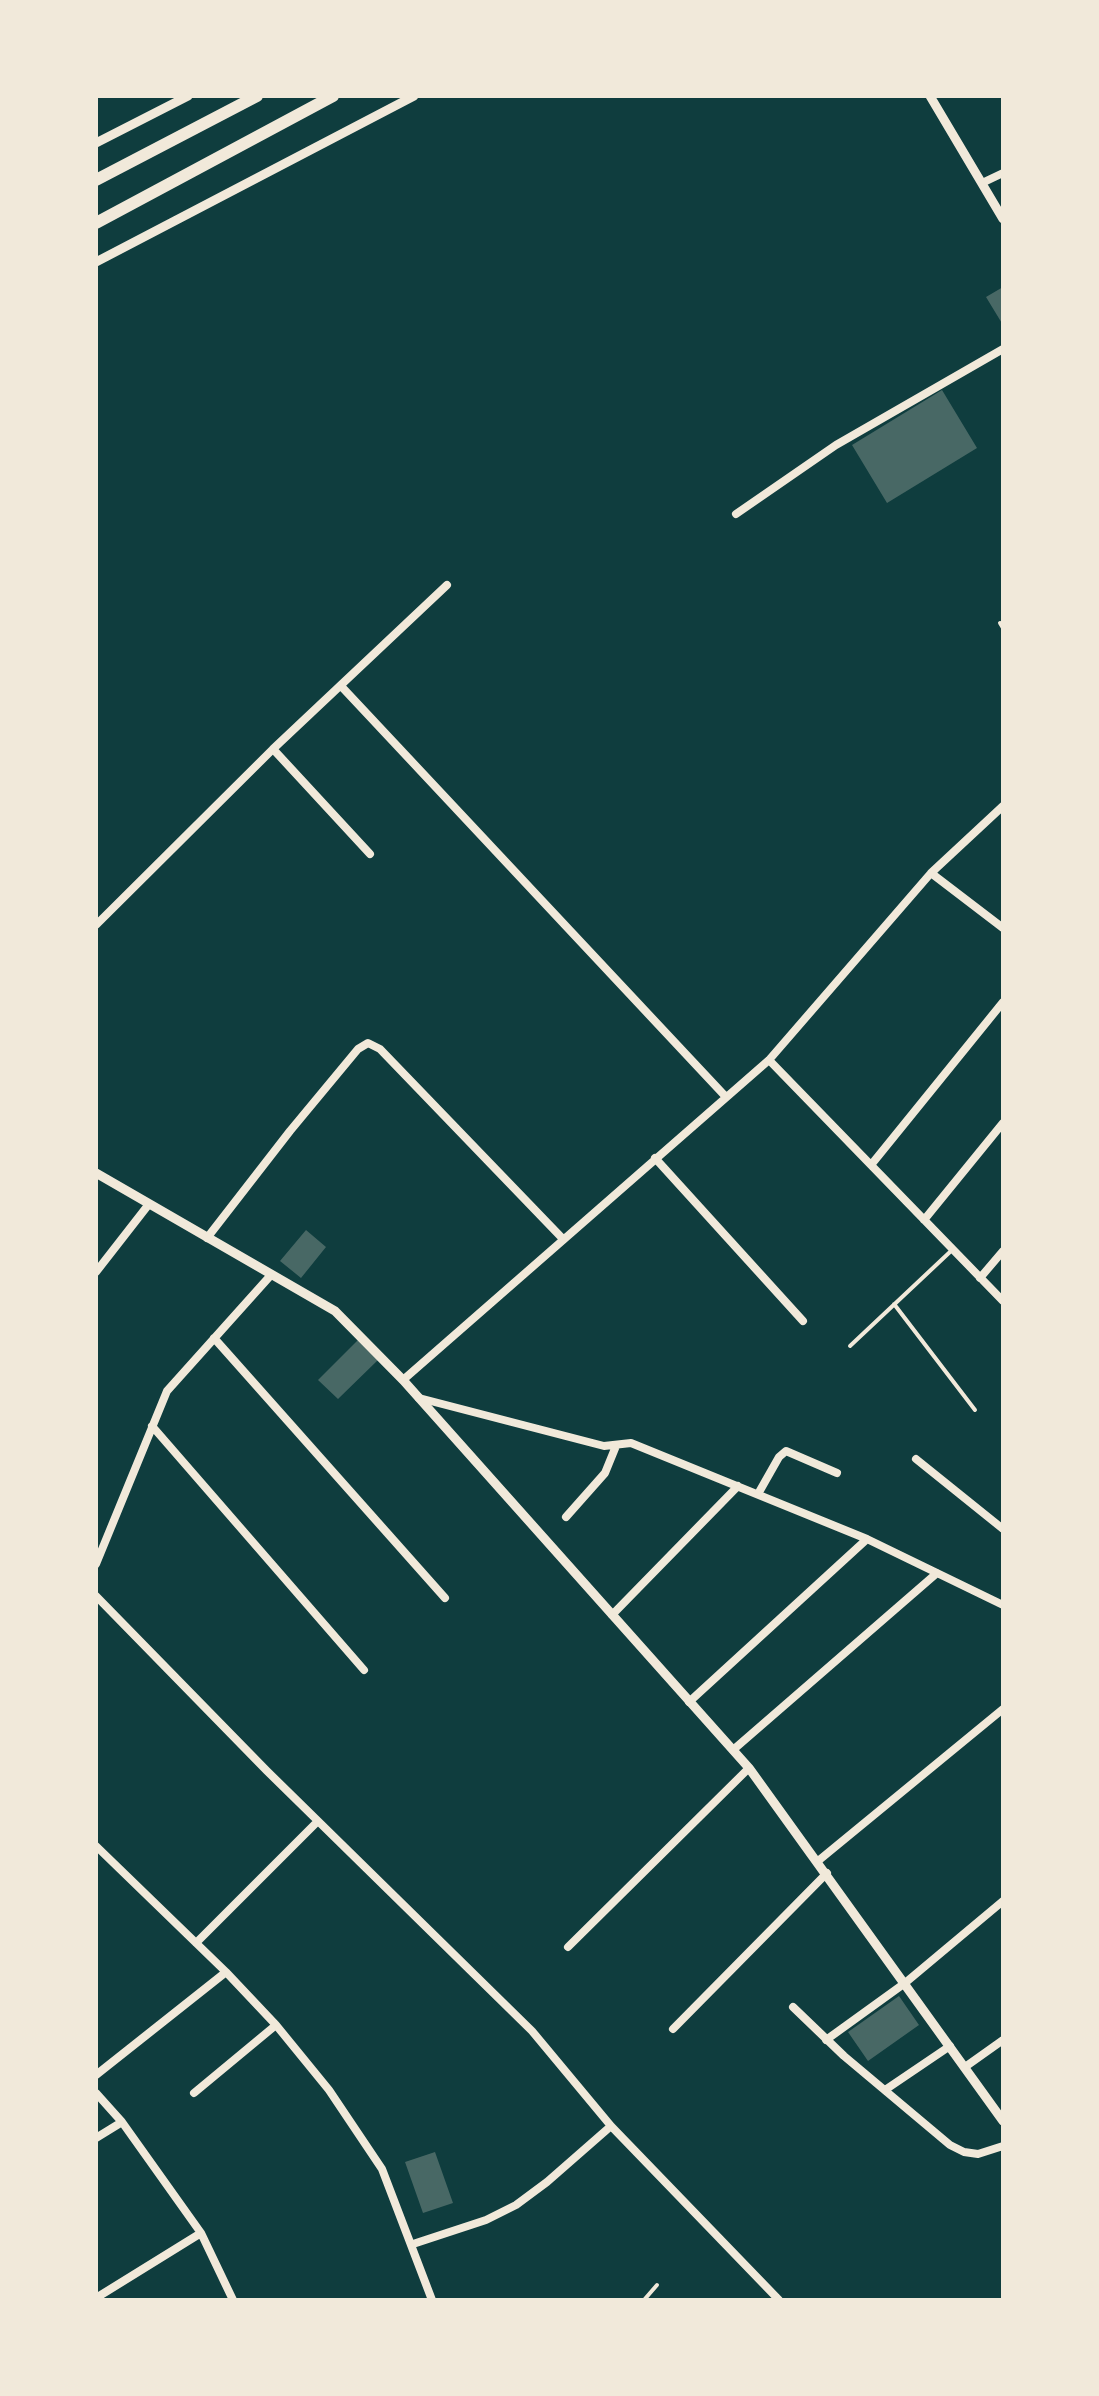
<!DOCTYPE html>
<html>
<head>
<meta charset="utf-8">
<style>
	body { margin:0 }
	#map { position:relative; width:1099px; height:2396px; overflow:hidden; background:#0f3d3e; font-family:"Sofia Sans Condensed",sans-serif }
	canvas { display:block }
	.frame { position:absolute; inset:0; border:98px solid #f1e9da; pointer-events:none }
</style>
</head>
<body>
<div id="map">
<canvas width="1099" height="2396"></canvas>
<div class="frame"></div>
</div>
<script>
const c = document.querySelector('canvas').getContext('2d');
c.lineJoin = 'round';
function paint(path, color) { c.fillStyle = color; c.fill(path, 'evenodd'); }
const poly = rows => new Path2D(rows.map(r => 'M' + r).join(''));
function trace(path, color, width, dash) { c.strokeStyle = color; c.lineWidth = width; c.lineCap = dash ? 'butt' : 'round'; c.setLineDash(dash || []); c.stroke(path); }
const building = poly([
	[1003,287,1003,325,986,297],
	[942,390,977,448,887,503,852,445],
	[306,1230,326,1247,301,1278,280,1261],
	[358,1340,378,1360,338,1399,318,1380],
	[899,1996,919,2025,868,2061,848,2032],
	[435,2152,453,2203,423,2213,405,2162]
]);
const service = poly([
	[1000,623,1003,628],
	[894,1304,975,1410],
	[850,1346,951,1251],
	[644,2300,657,2285]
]);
const minor = poly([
	[982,183,1003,173],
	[736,514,836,445,1003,349],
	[341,686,726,1097],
	[273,749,370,854],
	[931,873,1003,928],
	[96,925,273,749,447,585],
	[769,1060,1003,1301],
	[655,1158,803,1321],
	[871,1165,1003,1002],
	[924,1220,1003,1123],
	[207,1238,290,1131,358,1049,368,1043,380,1049,563,1239],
	[96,1272,149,1204],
	[980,1278,1003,1251],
	[214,1338,445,1598],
	[403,1380,769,1060,931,873,1003,806],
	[419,1398,604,1446,631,1443,867,1539],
	[152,1426,364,1670],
	[916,1459,1003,1529],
	[758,1494,779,1457,786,1451,837,1473],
	[566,1517,605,1473,616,1446],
	[96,1564,167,1391,271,1275],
	[96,1596,267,1771,532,2031,611,2126,779,2300],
	[612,1615,738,1486],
	[689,1702,867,1539,1003,1605],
	[733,1750,937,1573],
	[96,1846,226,1972,276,2025,329,2090,382,2169,432,2300],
	[818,1861,1003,1709],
	[196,1943,318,1821],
	[568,1947,749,1768],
	[793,2007,844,2056,950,2145,964,2152,978,2154,1003,2146],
	[673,2029,827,1873],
	[826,2040,905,1983,1003,1901],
	[965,2067,1003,2040],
	[96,2075,226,1972],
	[885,2090,950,2046],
	[96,2093,122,2122,201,2233,233,2300],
	[194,2093,276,2025],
	[96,2138,122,2122],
	[413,2244,486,2220,516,2205,547,2182,611,2126],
	[96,2298,201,2233]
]);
const tertiary = poly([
	[930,96,1003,219],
	[96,143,188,96],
	[96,262,414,96],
	[96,1173,335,1311,403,1380,749,1768,1003,2121]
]);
const trunk = poly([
	[96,180,257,96],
	[96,223,333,96]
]);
paint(building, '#486865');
trace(service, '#f1e9da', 4);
trace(minor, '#f1e9da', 8);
trace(tertiary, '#f1e9da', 9);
trace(trunk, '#f1e9da', 12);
</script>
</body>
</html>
